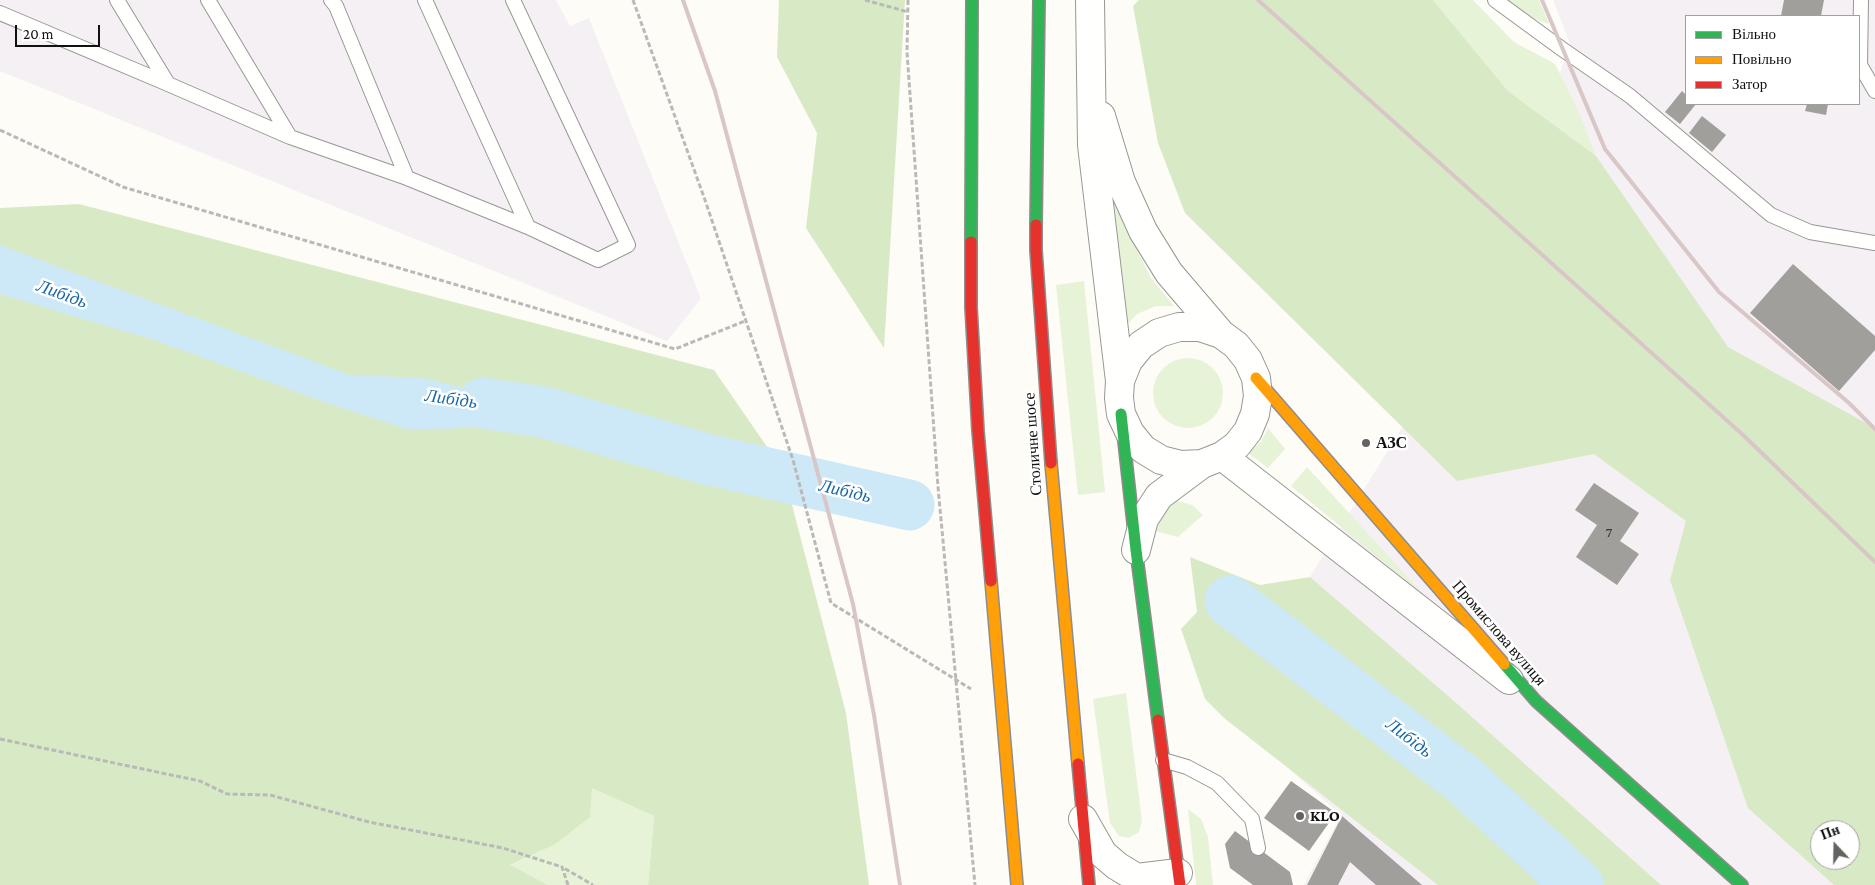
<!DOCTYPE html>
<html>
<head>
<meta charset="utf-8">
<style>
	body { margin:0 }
	#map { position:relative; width:1875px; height:885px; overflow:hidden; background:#fdfcf7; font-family:"Crimson Pro",serif }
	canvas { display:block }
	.legend { position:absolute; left:1685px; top:15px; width:175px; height:90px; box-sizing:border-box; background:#fff; border:1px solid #a0a0a0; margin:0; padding:6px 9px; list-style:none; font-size:15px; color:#111 }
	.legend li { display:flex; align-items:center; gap:10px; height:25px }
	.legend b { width:25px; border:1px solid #a0a0a0 }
	.north { position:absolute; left:1810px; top:820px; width:50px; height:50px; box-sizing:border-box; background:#fff; border:1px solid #a0a0a0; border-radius:50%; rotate:339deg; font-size:14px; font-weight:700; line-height:20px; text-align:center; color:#111 }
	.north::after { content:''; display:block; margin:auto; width:18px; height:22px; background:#646362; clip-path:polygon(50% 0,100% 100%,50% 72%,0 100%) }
	.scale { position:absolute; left:15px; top:25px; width:85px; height:22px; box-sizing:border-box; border:2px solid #111; border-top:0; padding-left:6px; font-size:15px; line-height:18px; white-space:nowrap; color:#111; -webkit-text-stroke:4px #fff; paint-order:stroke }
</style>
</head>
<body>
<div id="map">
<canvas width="1875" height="885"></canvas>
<ul class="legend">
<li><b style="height:6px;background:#30b455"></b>Вільно</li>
<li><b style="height:6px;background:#ff9f0a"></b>Повільно</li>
<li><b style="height:6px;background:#e5322d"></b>Затор</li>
</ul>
<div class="north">Пн</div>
<div class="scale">20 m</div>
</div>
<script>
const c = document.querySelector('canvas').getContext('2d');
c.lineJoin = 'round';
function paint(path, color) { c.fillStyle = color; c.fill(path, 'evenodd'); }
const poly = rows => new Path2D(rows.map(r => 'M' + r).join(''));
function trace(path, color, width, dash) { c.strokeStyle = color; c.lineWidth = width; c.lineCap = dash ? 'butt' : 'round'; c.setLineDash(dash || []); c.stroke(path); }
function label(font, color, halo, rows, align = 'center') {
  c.font = font + ' "Crimson Pro",serif'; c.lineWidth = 5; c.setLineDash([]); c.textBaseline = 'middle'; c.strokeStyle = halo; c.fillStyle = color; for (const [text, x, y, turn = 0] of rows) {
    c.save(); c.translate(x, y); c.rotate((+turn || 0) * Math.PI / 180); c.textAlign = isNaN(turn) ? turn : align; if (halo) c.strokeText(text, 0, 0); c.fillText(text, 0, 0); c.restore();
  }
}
const industrial = poly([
	[0,0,556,0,570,26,589,18,701,299,667,341,0,71],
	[1553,0,1875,0,1875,885,1304,885,1341,815,1226,713,1482,298,1570,44],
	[1686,16,1859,16,1859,104,1686,104],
	[1820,830,1850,830,1850,860,1820,860]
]);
const green = poly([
	[1433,0,1473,0,1514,42,1555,64,1578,110,1596,156,1508,91],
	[1506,0,1539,0,1549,24,1525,16],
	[1103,160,1124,224,1151,278,1174,306,1156,306,1137,314,1127,325],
	[1084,281,1105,492,1078,495,1056,285],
	'1153 393a35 35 0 1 1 70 0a35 35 0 1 1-70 0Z',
	[1268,428,1285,449,1268,468,1248,453,1261,442],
	[1307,467,1425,596,1291,486],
	[1174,500,1192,505,1203,515,1178,537,1155,531,1163,512],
	[1126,693,1142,821,1139,832,1129,838,1119,836,1110,823,1093,699],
	[591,787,654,816,648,885,548,885,509,866,554,845],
	[1188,809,1201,819,1208,837,1213,885,1196,885]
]);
const forest = poly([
	[779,0,905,0,884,348,806,228,817,133,777,57],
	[1139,0,1433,0,1508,91,1596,156,1728,347,1875,428,1875,885,1834,885,1748,808,1670,580,1686,521,1594,454,1457,481,1185,213,1158,143,1133,6],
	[1820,830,1850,830,1850,860,1820,860],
	[79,204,714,370,783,470,846,713,869,885,648,885,654,816,592,788,590,817,554,845,510,865,548,885,0,885,0,208],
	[1190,557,1260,585,1310,577,1455,702,1661,885,1438,885,1224,718,1205,699,1181,629,1197,612]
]);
const water = poly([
	[0,245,350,375,423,378,496,396,557,405,546,425,410,430,327,403,157,341,0,294]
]);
const river = poly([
	[483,403,543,412,706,459,909,505],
	[1230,601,1464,780,1578,885]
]);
const building = poly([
	[1784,0,1824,0,1821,16,1781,16],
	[1682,91,1686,95,1686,104,1696,104,1680,124,1665,112],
	[1807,104,1828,104,1826,115,1805,111],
	[1702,116,1726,135,1712,152,1689,133],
	[1793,264,1875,336,1875,350,1839,391,1750,313],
	[1594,483,1639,513,1620,541,1639,554,1617,585,1576,557,1597,525,1575,510],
	[1291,781,1336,813,1309,851,1264,818],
	[1342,816,1422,885,1376,885,1350,862,1338,885,1307,885],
	[1235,831,1290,872,1293,885,1253,885,1230,868,1225,844]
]);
const path = poly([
	[633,0,705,200,793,460,831,603,971,689],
	[865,0,908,12],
	[908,0,907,52,938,487,975,885],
	[0,130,123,187,675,349,745,321],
	[0,739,200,781,227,794,270,795,369,822,503,848,562,867],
	[568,885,562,867,593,885]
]);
const lane = poly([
	[117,0,168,84,290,137,407,178,528,227,598,260,628,245,513,0],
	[208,0,290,137],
	[331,0,336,6,407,178],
	[425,0,528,227],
	[1495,0,1562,49,1630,96,1771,215,1810,232,1875,243],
	[1861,0,1860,65,1875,91],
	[0,13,168,84],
	[1163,760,1187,767,1217,783,1252,819,1258,848]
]);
const street = poly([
	[1090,0,1092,145,1120,381],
	[1101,116,1121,182,1143,231,1169,273,1221,334],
	[1222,456,1509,680],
	[1136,550,1144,519,1159,496,1202,464,1222,456,1237,445,1248,431,1255,414,1258,396,1256,378,1248,360,1236,345,1221,334,1200,327,1179,327,1159,333,1141,345,1128,361,1120,381,1119,398,1121,414,1130,433,1143,449,1161,460,1181,465,1202,464],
	[1083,819,1103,854,1117,866,1137,878,1178,873]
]);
const fast = poly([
	[1036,225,1039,0],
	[971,242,972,0],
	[1121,414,1136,550,1158,720],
	[1504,664,1536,701,1742,885]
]);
const slow = poly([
	[1256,378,1504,664],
	[1051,463,1078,764],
	[991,581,1017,885]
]);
const jam = poly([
	[1036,225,1036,250,1051,463],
	[971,242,971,307,978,431,991,581],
	[1158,720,1180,885],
	[1078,764,1089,885]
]);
const rail = poly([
	[683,0,715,91,853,604,874,715,900,885],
	[1258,0,1742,434,1875,562],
	[1542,0,1605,149,1719,292,1849,403,1875,429]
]);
const markers = [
	[1366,443,5,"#646362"],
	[1300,816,5,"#646362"]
];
const numberNames = [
	["7",1609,533]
];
const poiNames = [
	["АЗС",1376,443],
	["KLO",1310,816]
];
const streetNames = [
	["Столичне шосе",1033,444,-94],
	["Промислова вулиця",1499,633,49]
];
const waterNames = [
	["Либідь",62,294,20],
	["Либідь",451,399,8],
	["Либідь",845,491,13],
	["Либідь",1409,738,37]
];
paint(industrial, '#f5f0f3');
paint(green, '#e7f3d7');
paint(forest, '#d8eac5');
paint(water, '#cde8f7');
trace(river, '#cde8f7', 51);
paint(building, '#a19f9c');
trace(lane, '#979795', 16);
trace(street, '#979795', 30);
trace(fast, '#8e8d8b', 14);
trace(slow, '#8e8d8b', 14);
trace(jam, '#8e8d8b', 14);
trace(path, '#b9b9b8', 3, [5, 2.5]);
trace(lane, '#fffffe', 14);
trace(street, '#fffffe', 28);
trace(fast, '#30b455', 11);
trace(slow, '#ff9f0a', 11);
trace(jam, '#e5322d', 11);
trace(rail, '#d9c6c7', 4);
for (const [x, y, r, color] of markers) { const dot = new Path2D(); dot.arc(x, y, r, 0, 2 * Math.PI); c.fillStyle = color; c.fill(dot); trace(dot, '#fff', 2); }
label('14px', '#353434', null, numberNames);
label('bold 16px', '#111', '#fff', poiNames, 'left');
label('16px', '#111', '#fff', streetNames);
label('italic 18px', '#1768a6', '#fff', waterNames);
</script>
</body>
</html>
